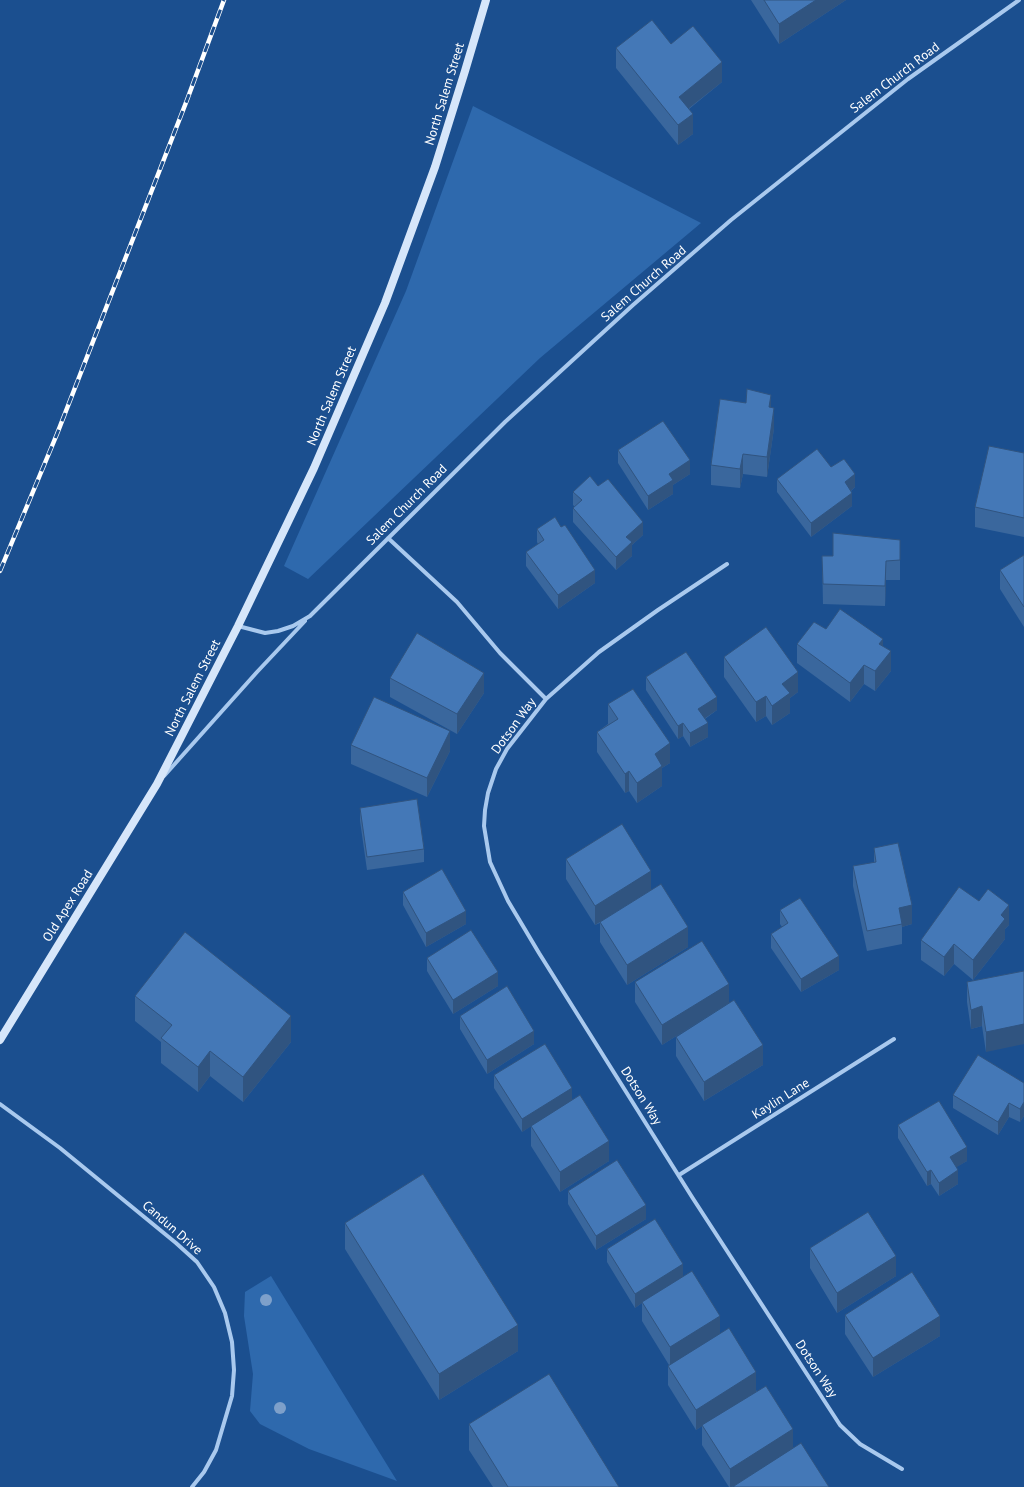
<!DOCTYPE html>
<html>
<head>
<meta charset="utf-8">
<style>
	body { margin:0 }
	canvas { display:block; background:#1b4f8f }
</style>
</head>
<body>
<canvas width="1024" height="1487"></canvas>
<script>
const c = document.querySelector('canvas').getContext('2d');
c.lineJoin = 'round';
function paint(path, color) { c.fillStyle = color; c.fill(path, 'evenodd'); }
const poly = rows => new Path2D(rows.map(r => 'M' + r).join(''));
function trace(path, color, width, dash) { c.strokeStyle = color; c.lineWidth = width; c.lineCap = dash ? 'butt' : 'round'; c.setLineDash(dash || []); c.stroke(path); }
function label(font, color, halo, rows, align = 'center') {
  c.font = font + ' "PT Sans",sans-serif'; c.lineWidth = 3; c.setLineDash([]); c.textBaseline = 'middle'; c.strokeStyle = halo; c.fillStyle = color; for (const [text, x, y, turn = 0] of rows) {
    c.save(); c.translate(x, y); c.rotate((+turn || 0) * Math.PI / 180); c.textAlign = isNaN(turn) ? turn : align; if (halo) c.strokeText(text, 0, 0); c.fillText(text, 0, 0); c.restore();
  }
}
const green = poly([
	[473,106,701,223,540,358,308,579,284,566,406,291],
	[271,1276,397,1481,309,1449,260,1424,250,1411,253,1374,244,1316,245,1292]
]);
const street = poly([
	[388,538,457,602,500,653,546,699,507,749,496,769,488,793,485,810,484,826,490,862,508,901,539,953,692,1197,840,1425,860,1444,902,1469],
	[238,626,265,633,278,631,293,626,310,616,505,422,633,305,731,220,908,79,1019,0],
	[546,699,599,652,658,610,727,564],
	[164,776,257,672,305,621],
	[0,1104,60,1148,176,1243,197,1262,214,1287,225,1313,232,1342,234,1370,232,1396,216,1450,204,1472,192,1487],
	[679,1175,894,1039]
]);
const secondary = poly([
	[0,1040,157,784,238,626,314,468,385,303,435,167,465,71,486,0]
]);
const rail = poly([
	[0,571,57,434,187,100,224,0]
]);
const trees = [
	[266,1300],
	[280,1408]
];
const wall = poly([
	[751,0,846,0,779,44],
	[671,44,722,82,689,109,693,134,678,145,616,68,616,48],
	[746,403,771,407,774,428,767,477,743,474,740,488,711,485,711,465],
	[618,450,690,474,673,485,673,494,648,510,618,463],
	[1024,453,1024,537,975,527,975,507],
	[831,467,855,487,851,491,852,506,811,537,777,492,777,479],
	[598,486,643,535,632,545,632,556,616,570,573,522,573,508,575,507,573,505,573,492],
	[537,529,595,583,558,609,526,566,526,552,538,544,537,542],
	[1024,555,1024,627,1000,589,1000,570],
	[822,556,900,559,900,580,886,580,885,606,823,604],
	[826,629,883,646,891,671,875,691,864,684,850,702,797,663,797,644],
	[724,657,798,692,790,698,790,713,772,725,766,716,756,722,724,677],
	[646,677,717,710,705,719,708,737,690,747,683,736,678,739,646,690],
	[390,678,484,693,457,734,390,697],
	[608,704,670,763,662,768,662,786,637,803,629,791,625,793,597,752,597,732,608,724],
	[351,745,450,751,427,797,351,764],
	[360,808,424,849,424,862,367,870,360,821],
	[874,848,912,924,902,927,902,944,867,951,853,886,853,866,874,863],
	[566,859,651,890,688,947,627,985,600,942,600,923,595,925,566,879],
	[403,892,466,924,426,947,403,905],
	[780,910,839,970,801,992,771,948,771,934,782,927,780,924],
	[1009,925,1005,929,1005,939,973,980,954,964,944,976,921,960,921,940],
	[427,958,498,986,453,1014,427,971],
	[1024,971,986,1052,982,1026,971,1029,967,1002,967,982],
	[635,982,729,1003,662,1045,635,1002],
	[135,996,291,1042,243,1102,210,1076,198,1092,161,1063,161,1042,135,1021],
	[460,1016,534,1044,487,1074,460,1029],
	[676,1037,763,1065,704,1101,676,1056],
	[494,1075,572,1100,609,1161,560,1192,531,1146,531,1126,522,1132,494,1088],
	[1024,1083,1024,1116,1020,1122,1009,1117,998,1135,953,1108,953,1095],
	[898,1125,967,1161,956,1167,958,1184,939,1196,931,1184,927,1186,898,1138],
	[568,1191,646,1219,596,1250,568,1204],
	[345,1223,518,1351,439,1400,345,1249],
	[810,1248,896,1276,837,1313,810,1268],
	[607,1249,683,1276,793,1448,829,1487,734,1487,734,1486,732,1487,729,1487,702,1445,702,1426,696,1430,668,1385,668,1366,669,1365,642,1321,642,1303,635,1308,607,1262],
	[845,1315,940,1336,873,1377,845,1334],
	[469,1424,619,1487,493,1487,469,1450]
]);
const shadedWall = poly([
	[816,0,846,0,779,44,779,24],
	[722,62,722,82,679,116,679,97],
	[693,114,693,134,678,145,678,125],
	[771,395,771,414,769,407],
	[774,408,774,428,767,477,767,457],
	[743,454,743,474,740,488,740,469],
	[690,460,690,474,673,485,673,494,648,510,648,496,669,474],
	[855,474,855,487,845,496,845,482],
	[852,493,852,506,811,537,811,523],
	[643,522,643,535,632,545,632,556,616,570,616,557,626,537],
	[886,561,886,580,885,606,885,586],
	[595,570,595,583,558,609,558,595],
	[883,639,883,659,879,644],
	[891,651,891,671,875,691,875,671],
	[864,665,864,684,850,702,850,683],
	[798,672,798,692,790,698,790,713,772,725,772,706,782,684],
	[484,673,484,693,457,734,457,714],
	[766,696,766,716,756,722,756,702],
	[717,697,717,710,698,723,698,709],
	[683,723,683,736,678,739,678,726],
	[708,723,708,737,690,747,690,733],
	[450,731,450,751,427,797,427,778],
	[670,743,670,763,662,768,662,786,637,803,637,783,655,754],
	[629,771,629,791,625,793,625,774],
	[651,871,651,890,595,925,595,906],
	[912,905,912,924,902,927,899,908],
	[1009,905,1009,925,1005,929,1005,939,973,980,973,960,1001,915],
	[466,911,466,924,426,947,426,933],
	[688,927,688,947,627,985,627,965],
	[954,944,954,964,944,976,944,957],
	[839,956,839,970,801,992,801,979],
	[498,972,498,986,453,1014,453,1000],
	[729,984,729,1003,662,1045,662,1025],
	[982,1006,982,1026,971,1029,971,1010],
	[291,1016,291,1042,243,1102,243,1077],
	[1024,1024,1024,1044,986,1052,986,1032],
	[534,1031,534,1044,487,1074,487,1060],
	[763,1045,763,1065,704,1101,704,1082],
	[210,1051,210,1076,198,1092,198,1067],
	[572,1088,572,1101,522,1132,522,1119],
	[1024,1102,1024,1116,1020,1122,1020,1109],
	[1009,1103,1009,1117,998,1135,998,1122],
	[609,1141,609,1161,560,1192,560,1172],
	[967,1147,967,1161,950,1171,950,1157],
	[931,1170,931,1184,927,1186,927,1172],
	[958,1170,958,1184,939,1196,939,1183],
	[646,1205,646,1219,596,1250,596,1236],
	[896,1256,896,1276,837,1313,837,1293],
	[683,1264,683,1277,642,1302,642,1303,635,1308,635,1294],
	[720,1316,720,1335,670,1366,670,1347],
	[940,1316,940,1336,873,1377,873,1358],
	[518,1325,518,1351,439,1400,439,1374],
	[756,1372,756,1392,696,1430,696,1410],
	[793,1429,793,1449,732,1487,730,1487,730,1469]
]);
const building = poly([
	[764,0,816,0,779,24,764,0],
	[652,20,671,44,693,26,722,62,679,97,693,114,678,125,616,48,652,20],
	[747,389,771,395,769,407,774,408,767,457,743,454,740,469,711,465,720,399,746,403,747,389],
	[663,421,690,460,669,474,673,480,648,496,618,450,663,421],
	[989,446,1024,453,1024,518,975,507,989,446],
	[817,449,831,467,844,459,855,474,845,482,852,493,811,523,777,479,817,449],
	[590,476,598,486,608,479,643,522,626,537,632,542,616,557,573,508,582,500,573,492,590,476],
	[555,517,561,527,565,525,595,570,558,595,526,552,544,540,537,529,555,517],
	[833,533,900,540,900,560,886,561,885,586,823,584,822,556,833,556,833,533],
	[1024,555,1024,607,1000,570,1024,555],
	[840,609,883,639,879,644,891,651,875,671,864,665,850,683,797,644,814,622,826,629,840,609],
	[766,627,798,672,782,684,790,693,772,706,766,696,756,702,724,657,766,627],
	[417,633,484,673,457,714,390,678,417,633],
	[686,652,717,697,698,709,708,723,690,733,683,723,678,726,646,677,686,652],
	[633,689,670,743,655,754,662,766,637,783,629,771,625,774,597,732,618,719,608,704,633,689],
	[374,697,450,731,427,778,351,745,374,697],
	[417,799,424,849,367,857,360,808,417,799],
	[622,824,651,871,595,906,566,859,622,824],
	[898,843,912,905,899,908,902,924,867,931,853,866,876,862,874,848,898,843],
	[442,869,466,911,426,933,403,892,442,869],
	[661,884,688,927,627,965,600,922,661,884],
	[959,887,979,901,988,889,1009,905,1001,915,1005,919,973,960,954,944,944,957,921,940,959,887],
	[800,898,839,956,801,979,771,934,788,923,780,910,800,898],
	[471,930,498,972,453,1000,427,958,471,930],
	[185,932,291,1016,243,1077,210,1051,198,1067,161,1038,172,1025,135,996,185,932],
	[702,941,729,984,662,1025,635,982,702,941],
	[1024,971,1024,1024,986,1032,982,1006,971,1010,967,982,1024,971],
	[507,986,534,1031,487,1060,460,1016,507,986],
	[734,1000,763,1045,704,1082,676,1037,734,1000],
	[545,1044,572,1088,522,1119,494,1075,545,1044],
	[978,1055,1024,1083,1024,1102,1020,1109,1009,1103,998,1122,953,1095,978,1055],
	[580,1095,609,1141,560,1172,531,1126,580,1095],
	[939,1101,967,1147,950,1157,958,1170,939,1183,931,1170,927,1172,898,1125,939,1101],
	[617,1160,646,1205,596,1236,568,1191,617,1160],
	[423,1174,518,1325,439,1374,345,1223,423,1174],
	[868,1212,896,1256,837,1293,810,1248,868,1212],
	[655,1219,683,1264,635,1294,607,1249,655,1219],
	[692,1271,720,1316,670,1347,642,1302,692,1271],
	[912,1272,940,1316,873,1358,845,1315,912,1272],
	[729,1328,756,1372,696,1410,668,1366,729,1328],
	[549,1374,619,1487,508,1487,469,1424,549,1374],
	[766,1386,793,1429,730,1469,702,1425,766,1386],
	[801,1443,829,1487,734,1487,734,1486,801,1443]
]);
const streetNames = [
	["Salem Church Road",895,78,-37],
	["North Salem Street",445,94,-73],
	["Salem Church Road",644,284,-41],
	["North Salem Street",332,396,-67],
	["Salem Church Road",407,505,-45],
	["North Salem Street",193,688,-63],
	["Dotson Way",514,726,-54],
	["Old Apex Road",68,906,-58],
	["Dotson Way",641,1096,58],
	["Kaylin Lane",781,1099,-32],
	["Candun Drive",172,1228,41],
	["Dotson Way",816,1369,57]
];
paint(green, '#2e69ad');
trace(street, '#a9c9ee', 4);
trace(secondary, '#d6e6fa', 8);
trace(rail, '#fff', 4.5);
trace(rail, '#1b4f8f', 3, [9]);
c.fillStyle = '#7ea0ca';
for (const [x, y] of trees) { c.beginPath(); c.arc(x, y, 6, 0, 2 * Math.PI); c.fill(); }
paint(wall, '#3a679d');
paint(shadedWall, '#305480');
paint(building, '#4478b7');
trace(building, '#305480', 1);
label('13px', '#fff', '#1b4f8f', streetNames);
</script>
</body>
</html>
